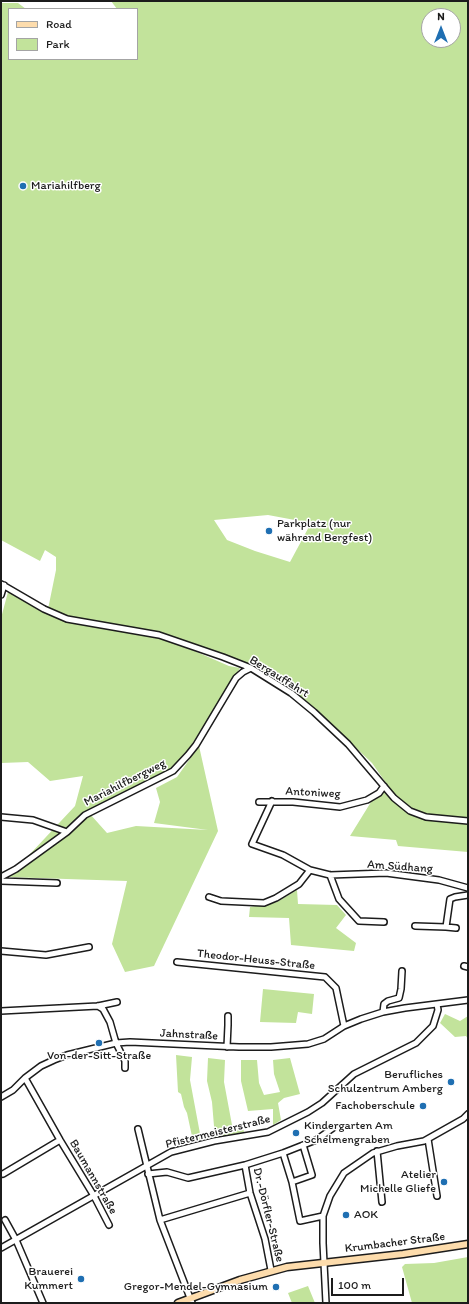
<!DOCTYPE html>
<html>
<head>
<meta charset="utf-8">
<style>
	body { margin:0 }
	#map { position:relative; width:469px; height:1304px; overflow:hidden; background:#fff; font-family:Itim,sans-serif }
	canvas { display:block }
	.frame { position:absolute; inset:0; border:2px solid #1c1c1c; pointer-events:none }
	.legend { position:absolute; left:8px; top:8px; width:130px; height:52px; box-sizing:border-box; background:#fff; border:1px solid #a4a4a4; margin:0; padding:5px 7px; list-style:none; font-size:12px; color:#1c1c1c }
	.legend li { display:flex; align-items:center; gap:8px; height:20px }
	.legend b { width:20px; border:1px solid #a4a4a4 }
	.north { position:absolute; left:421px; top:8px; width:40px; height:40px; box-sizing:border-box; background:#fff; border:1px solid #a4a4a4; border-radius:50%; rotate:0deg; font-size:11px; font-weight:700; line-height:16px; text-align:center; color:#1c1c1c }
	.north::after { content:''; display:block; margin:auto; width:14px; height:18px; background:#1f6fb2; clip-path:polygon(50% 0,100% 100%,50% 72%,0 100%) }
	.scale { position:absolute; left:331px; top:1278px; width:73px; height:18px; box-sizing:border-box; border:2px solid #1c1c1c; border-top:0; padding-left:5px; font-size:12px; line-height:14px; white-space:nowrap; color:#1c1c1c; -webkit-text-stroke:3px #fff; paint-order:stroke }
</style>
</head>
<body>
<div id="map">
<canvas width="469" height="1304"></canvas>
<div class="frame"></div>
<ul class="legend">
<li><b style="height:5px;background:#fddcac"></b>Road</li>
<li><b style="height:11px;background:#c2e39b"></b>Park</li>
</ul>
<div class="north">N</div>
<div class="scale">100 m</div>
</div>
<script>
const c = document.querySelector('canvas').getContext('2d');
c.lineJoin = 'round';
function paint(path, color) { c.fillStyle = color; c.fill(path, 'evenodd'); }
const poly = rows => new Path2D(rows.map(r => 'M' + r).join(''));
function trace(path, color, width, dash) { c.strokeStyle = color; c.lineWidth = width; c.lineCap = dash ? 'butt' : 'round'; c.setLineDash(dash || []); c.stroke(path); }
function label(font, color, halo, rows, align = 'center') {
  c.font = font + ' Itim,sans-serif'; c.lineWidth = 3; c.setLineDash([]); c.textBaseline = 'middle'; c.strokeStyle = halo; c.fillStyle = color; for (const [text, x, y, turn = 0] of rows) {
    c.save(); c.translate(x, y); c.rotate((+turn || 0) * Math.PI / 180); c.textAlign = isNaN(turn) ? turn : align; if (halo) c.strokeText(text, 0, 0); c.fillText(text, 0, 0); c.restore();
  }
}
const green = poly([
	[111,1,468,1,468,852,398,846,396,840,350,836,371,802,379,793,386,783,372,763,334,727,294,693,251,665,167,639,229,666,240,668,175,771,90,814,107,833,136,826,208,830,154,823,160,802,156,788,177,777,199,746,218,831,154,966,125,972,112,944,127,881,6,877,16,869,75,806,83,776,50,781,28,762,1,763,1,618,8,592,47,614,56,570,56,557,45,550,40,561,1,540,1,3,18,3,26,9,9,9,9,59,137,59,137,9,117,9],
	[429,16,453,16,453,40,429,40],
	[268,515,311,523,290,562,255,551,227,540,214,520],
	[297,890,298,904,337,905,346,915,336,928,356,943,354,951,291,945,289,918,249,917,250,907,277,902],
	[263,989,314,994,312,1014,298,1012,296,1023,260,1022],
	[445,1014,460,1021,468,1016,468,1039,466,1036,455,1037,440,1023],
	[176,1055,192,1057,190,1080,201,1139,193,1141,187,1113,184,1107,181,1094,178,1092],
	[208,1058,225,1060,224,1082,232,1125,242,1125,244,1132,215,1138,212,1102,207,1081],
	[290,1058,300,1094,284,1098,278,1103,281,1120,273,1125,273,1109,248,1111,241,1081,241,1060,257,1060,259,1083,264,1095,280,1092,274,1074,273,1060],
	[468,1257,468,1303,412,1303,402,1267,405,1264,434,1263],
	[308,1286,315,1303,292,1303,288,1293]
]);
const minor = poly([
	[1,584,44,609,67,619,159,635,223,657,251,668,291,693,314,712,348,744,394,798,410,811,426,817,468,821],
	[1,595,4,585],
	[272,801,252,844,283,855,310,870,330,875,386,873,439,880,468,888],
	[259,802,293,802,340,807,367,800,379,793,384,786],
	[1,817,33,820,67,832],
	[330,875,339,899,359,921,384,922],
	[1,877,16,869,67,832,85,815,173,771,188,755,196,745,236,678,243,672,251,668],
	[1,881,57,883],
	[209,897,221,901,264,903,276,898,299,884,310,870],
	[415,926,446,927,450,899,455,897,468,895],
	[446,927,456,928],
	[1,951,46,955,89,947],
	[177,962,325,977,336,988,344,1026],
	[464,966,468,967],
	[98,1006,103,1009,110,1022,116,1043,125,1061,125,1068],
	[1,1011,98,1006,117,1002],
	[383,1012,384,1004,388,1001,399,998,401,989,402,971],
	[227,1047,228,1025,228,1016],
	[25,1078,60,1140,94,1196,109,1225],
	[1,1097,13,1090,25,1078,41,1066,54,1060,67,1055,116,1043,130,1042,239,1047,271,1047,308,1044,324,1039,344,1026,361,1019,383,1012,405,1008,468,1000],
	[138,1129,160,1220,192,1303],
	[428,1139,437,1196],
	[377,1151,382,1202],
	[283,1153,292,1182,300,1221,323,1216],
	[245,1165,250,1193,265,1239,271,1270],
	[3,1174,60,1140],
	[148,1174,167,1172,188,1178,245,1165,283,1153,316,1140,333,1128],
	[292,1182,312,1175,303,1145],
	[5,1220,16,1240,43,1303],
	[160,1220,250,1193],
	[1,1248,171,1152,214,1141,268,1132,308,1112,322,1103,354,1074,416,1043,433,1026,438,1010,437,1004],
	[326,1303,323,1243,323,1216,330,1196,344,1173,373,1153,397,1146,424,1141,463,1119,468,1114]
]);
const major = poly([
	[178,1303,240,1280,287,1267,403,1254,468,1244]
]);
const markers = [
	[23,186,4,"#1f6fb2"],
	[269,531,4,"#1f6fb2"],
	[99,1043,4,"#1f6fb2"],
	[451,1082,4,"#1f6fb2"],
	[423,1106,4,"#1f6fb2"],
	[296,1133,4,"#1f6fb2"],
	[444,1182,4,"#1f6fb2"],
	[346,1215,4,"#1f6fb2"],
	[81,1279,4,"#1f6fb2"],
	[276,1287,4,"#1f6fb2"]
];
const poiNames = [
	["Mariahilfberg",31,186,"left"],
	["Parkplatz (nur",277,524,"left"],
	["während Bergfest)",277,538,"left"],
	["Von-der-Sitt-Straße",99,1056,"center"],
	["Berufliches",443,1075],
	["Schulzentrum Amberg",443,1089],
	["Fachoberschule",415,1106],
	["Kindergarten Am",304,1126,"left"],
	["Schelmengraben",304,1140,"left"],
	["Atelier",436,1175],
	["Michelle Gliefe",436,1189],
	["AOK",354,1215,"left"],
	["Brauerei",73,1272],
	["Kummert",73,1286],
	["Gregor-Mendel-Gymnasium",268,1287]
];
const streetNames = [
	["Bergauffahrt",279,677,32],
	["Mariahilfbergweg",125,783,-27],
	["Antoniweg",313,793,3],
	["Am Südhang",400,867,4],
	["Theodor-Heuss-Straße",256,960,6],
	["Jahnstraße",189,1035,3],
	["Pfistermeisterstraße",218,1132,-14],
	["Baumannstraße",93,1177,60],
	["Dr.-Dörfler-Straße",268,1215,76],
	["Krumbacher Straße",395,1243,-7]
];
paint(green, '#c2e39b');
trace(minor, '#1c1c1c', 8);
trace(major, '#1c1c1c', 9);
trace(minor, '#fff', 5);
trace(major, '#fddcac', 6);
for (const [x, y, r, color] of markers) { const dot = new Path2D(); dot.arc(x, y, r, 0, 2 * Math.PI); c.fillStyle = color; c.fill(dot); trace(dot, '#fff', 1.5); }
label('12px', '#1c1c1c', '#fff', poiNames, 'right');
label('12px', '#1c1c1c', '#fff', streetNames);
</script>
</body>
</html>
